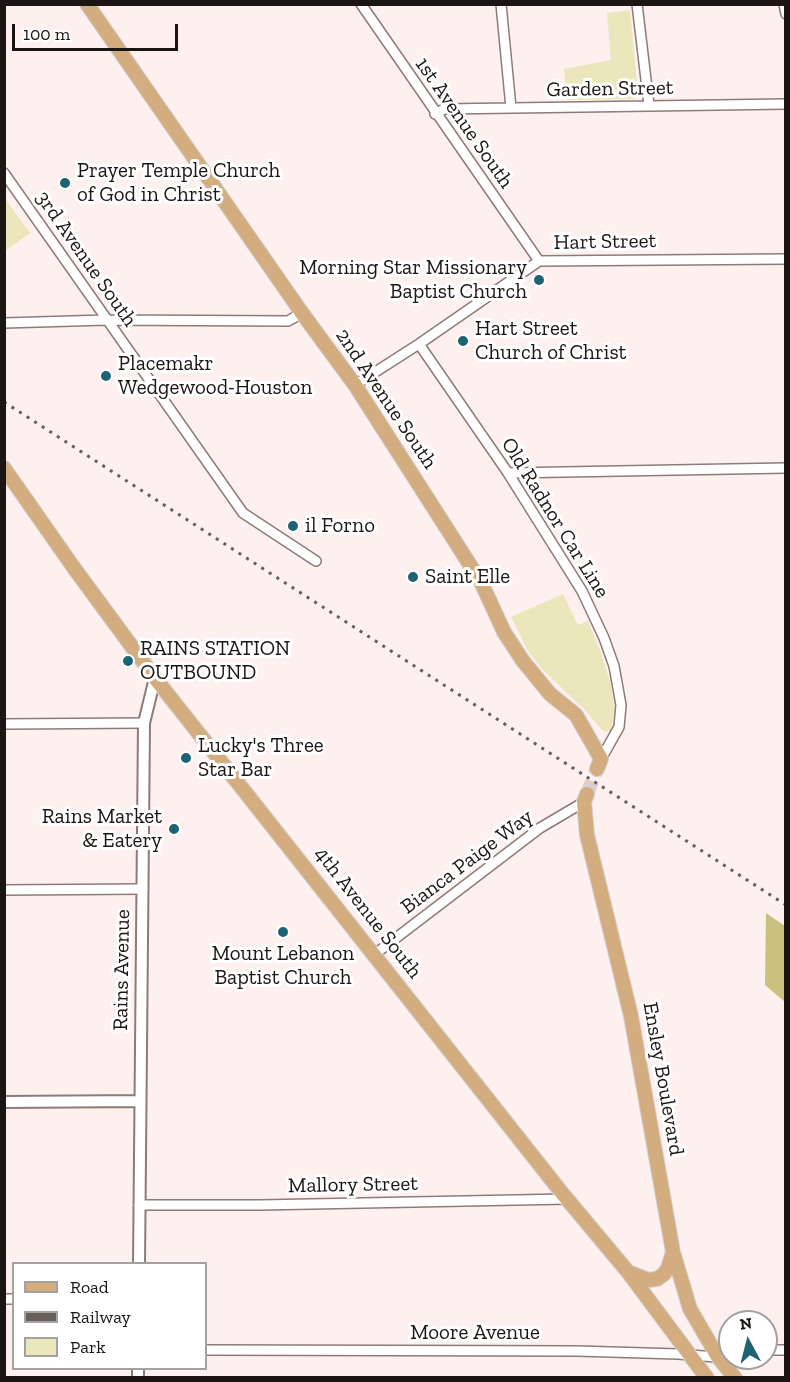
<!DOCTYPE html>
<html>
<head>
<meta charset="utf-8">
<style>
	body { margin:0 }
	#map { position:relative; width:790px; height:1382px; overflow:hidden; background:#fdf0ee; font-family:"Zilla Slab",serif }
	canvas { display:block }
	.frame { position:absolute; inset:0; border:6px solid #1b1513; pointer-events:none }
	.legend { position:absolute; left:12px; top:1262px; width:195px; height:108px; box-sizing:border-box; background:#fff; border:2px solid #a4a1a1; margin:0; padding:8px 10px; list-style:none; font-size:18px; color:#1b1513 }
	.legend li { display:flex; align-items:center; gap:12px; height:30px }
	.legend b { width:30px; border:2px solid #a4a1a1 }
	.north { position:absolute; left:718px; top:1310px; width:60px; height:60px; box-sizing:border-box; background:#fff; border:2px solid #a4a1a1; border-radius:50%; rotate:353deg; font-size:16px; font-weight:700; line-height:24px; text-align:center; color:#1b1513 }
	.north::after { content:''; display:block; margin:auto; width:21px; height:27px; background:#1e6374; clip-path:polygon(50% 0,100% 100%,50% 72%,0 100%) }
	.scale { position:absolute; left:12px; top:24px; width:166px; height:27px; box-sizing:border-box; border:3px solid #1b1513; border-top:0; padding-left:8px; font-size:18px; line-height:21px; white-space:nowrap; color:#1b1513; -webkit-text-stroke:4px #fff; paint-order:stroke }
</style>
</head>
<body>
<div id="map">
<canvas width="790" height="1382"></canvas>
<div class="frame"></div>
<ul class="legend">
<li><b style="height:8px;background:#d3ad80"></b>Road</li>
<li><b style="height:8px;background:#685f5d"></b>Railway</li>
<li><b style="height:16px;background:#ece6bd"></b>Park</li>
</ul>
<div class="north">N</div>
<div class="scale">100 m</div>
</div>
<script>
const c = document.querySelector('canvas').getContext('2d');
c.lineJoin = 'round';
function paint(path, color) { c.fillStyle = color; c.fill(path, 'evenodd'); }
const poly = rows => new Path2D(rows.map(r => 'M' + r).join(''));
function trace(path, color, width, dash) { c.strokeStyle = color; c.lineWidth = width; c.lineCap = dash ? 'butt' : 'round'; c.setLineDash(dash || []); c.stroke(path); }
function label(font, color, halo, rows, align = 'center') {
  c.font = font + ' "Zilla Slab",serif'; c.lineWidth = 6; c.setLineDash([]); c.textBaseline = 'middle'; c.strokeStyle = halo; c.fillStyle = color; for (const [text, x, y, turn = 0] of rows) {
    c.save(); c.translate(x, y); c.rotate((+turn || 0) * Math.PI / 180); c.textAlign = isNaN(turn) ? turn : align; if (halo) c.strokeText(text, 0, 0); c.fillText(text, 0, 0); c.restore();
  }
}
const green = poly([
	[630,10,638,93,634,99,567,100,564,69,611,60,607,13],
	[4,197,30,233,5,251,4,251],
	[563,594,578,625,588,621,599,647,610,682,615,708,611,731,605,732,601,729,586,711,542,669,528,651,511,617]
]);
const forest = poly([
	[766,913,785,926,785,1002,765,985]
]);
const primaryTunnel = poly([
	[587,794,597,769]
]);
const minor = poly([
	[361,4,539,261],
	[501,4,511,108],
	[637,4,649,105],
	[784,4,786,14],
	[435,114,444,109,786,104],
	[4,173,243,513,316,561],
	[4,323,106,320,288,321,302,313],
	[419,344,508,473,582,591,604,638,614,666,621,705,619,727,601,759],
	[355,385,419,344,539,261,786,259],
	[508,473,786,468],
	[4,724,144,723],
	[4,890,143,889],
	[375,954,540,828,584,802],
	[139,1205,260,1205,567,1199],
	[4,1299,14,1299],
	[206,1350,577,1351,678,1354,741,1359,744,1358],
	[766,1350,786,1350]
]);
const tertiary = poly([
	[4,1102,139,1101],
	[139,1264,144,723,155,678],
	[138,1378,138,1368]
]);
const primary = poly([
	[87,4,302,313,355,385,481,582,504,632,523,661,550,694,576,715,601,759,597,769],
	[4,468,74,568,155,678,562,1193,628,1272,707,1378],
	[587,794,584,802,587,835,631,1016,673,1252,690,1309,718,1357,735,1378],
	[628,1272,648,1280,657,1279,664,1274,668,1268,673,1252]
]);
const rail = poly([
	[4,402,786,905]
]);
const markers = [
	[65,183,6,"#1e6374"],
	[539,280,6,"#1e6374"],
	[463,341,6,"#1e6374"],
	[106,376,6,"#1e6374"],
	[293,526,6,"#1e6374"],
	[413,577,6,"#1e6374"],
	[128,661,6,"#1e6374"],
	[186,758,6,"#1e6374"],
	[174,829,6,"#1e6374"],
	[283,932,6,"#1e6374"]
];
const streetNames = [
	["Garden Street",610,89,-1],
	["1st Avenue South",464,123,55],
	["Hart Street",605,242,-1],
	["3rd Avenue South",86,259,55],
	["2nd Avenue South",386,399,56],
	["Old Radnor Car Line",555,518,58],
	["Bianca Paige Way",467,862,-37],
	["4th Avenue South",368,913,52],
	["Rains Avenue",122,970,-89],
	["Ensley Boulevard",663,1079,80],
	["Mallory Street",353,1185,-1],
	["Moore Avenue",475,1333]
];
const poiNames = [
	["Prayer Temple Church",77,171],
	["of God in Christ",77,195],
	["Morning Star Missionary",527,268,"right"],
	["Baptist Church",527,292,"right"],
	["Hart Street",475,329],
	["Church of Christ",475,353],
	["Placemakr",118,364],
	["Wedgewood-Houston",118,388],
	["il Forno",305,526],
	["Saint Elle",425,577],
	["RAINS STATION",140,649],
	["OUTBOUND",140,673],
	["Lucky's Three",198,746],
	["Star Bar",198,770],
	["Rains Market",162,817,"right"],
	["& Eatery",162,841,"right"],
	["Mount Lebanon",283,954,"center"],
	["Baptist Church",283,978,"center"]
];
paint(green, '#ece6bd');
paint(forest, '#cbc17e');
trace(primaryTunnel, '#dbcfcd', 14, [14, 7]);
trace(minor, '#8e7b78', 12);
trace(tertiary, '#8e7b78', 14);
trace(primary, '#d1d0d0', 16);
trace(minor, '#fff', 9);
trace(tertiary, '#fff', 10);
trace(primary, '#d3ad80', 14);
trace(rail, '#685f5d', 3, [3, 6]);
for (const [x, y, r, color] of markers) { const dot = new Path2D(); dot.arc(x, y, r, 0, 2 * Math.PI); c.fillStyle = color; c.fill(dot); trace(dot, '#fff', 2); }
label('21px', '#1b1513', '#fff', streetNames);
label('21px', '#1b1513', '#fff', poiNames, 'left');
</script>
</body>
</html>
